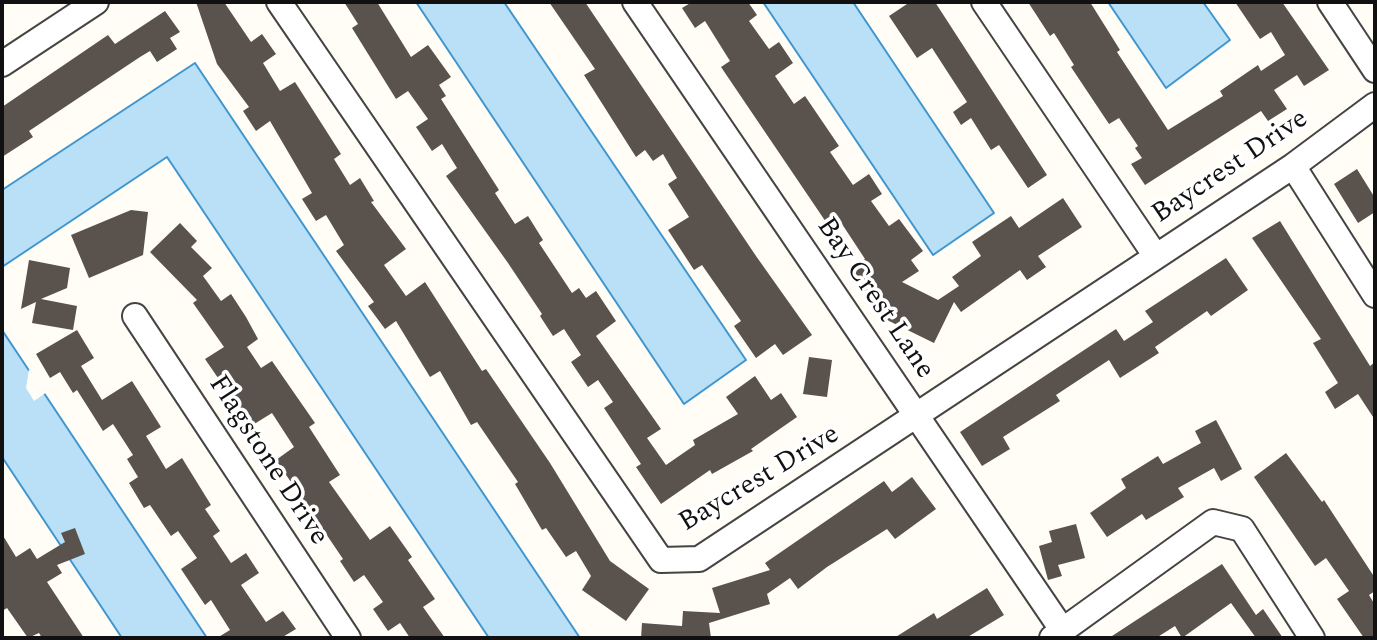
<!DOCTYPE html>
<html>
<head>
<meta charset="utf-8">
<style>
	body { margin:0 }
	#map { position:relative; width:1377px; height:640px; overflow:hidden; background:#fffdf5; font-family:Spectral,serif }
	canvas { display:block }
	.frame { position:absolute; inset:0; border:4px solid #111; pointer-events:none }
</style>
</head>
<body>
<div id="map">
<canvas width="1377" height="640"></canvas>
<div class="frame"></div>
</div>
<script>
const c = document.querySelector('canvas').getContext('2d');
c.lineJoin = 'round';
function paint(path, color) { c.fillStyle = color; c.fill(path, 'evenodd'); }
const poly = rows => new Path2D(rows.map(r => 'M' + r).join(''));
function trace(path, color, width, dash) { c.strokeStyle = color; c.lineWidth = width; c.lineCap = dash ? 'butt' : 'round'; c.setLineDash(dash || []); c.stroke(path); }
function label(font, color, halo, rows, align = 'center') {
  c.font = font + ' Spectral,serif'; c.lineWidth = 7; c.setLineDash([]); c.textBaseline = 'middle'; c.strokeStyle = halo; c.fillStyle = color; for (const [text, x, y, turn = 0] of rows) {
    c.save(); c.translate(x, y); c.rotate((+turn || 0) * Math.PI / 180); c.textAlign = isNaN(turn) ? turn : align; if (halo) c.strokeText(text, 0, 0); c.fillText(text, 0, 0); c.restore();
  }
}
const water = poly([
	[416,2,504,2,746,360,684,404,416,2],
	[763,2,853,2,994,213,933,255,763,2],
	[1108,2,1203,2,1230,40,1166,88,1108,2],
	[195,63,580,638,489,638,167,157,2,267,2,190,195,63],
	[2,330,207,638,122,638,2,457,2,330]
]);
const pier = poly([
	[29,369,47,392,34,401,26,388]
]);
const building = poly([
	[196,2,224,2,251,42,262,34,276,54,263,63,280,91,295,82,341,154,334,159,350,185,360,178,374,201,371,202,406,249,384,265,406,296,425,282,482,371,486,369,550,463,610,561,649,589,626,621,582,590,591,576,576,551,566,557,546,528,542,530,515,484,518,482,477,422,471,425,440,371,430,377,396,321,385,329,368,306,374,302,336,251,344,245,326,215,316,221,302,199,312,193,270,121,256,131,243,111,249,107,217,64],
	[344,2,377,2,411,57,428,45,451,77,439,85,446,96,441,99,499,190,495,193,515,224,528,216,543,240,539,243,572,293,579,288,586,298,596,291,616,321,596,336,661,429,647,438,666,465,695,445,693,440,738,414,726,397,755,376,771,400,781,393,797,417,751,449,753,451,712,474,710,470,661,504,636,467,641,464,604,408,613,402,598,380,588,387,571,362,581,355,564,329,553,336,540,316,542,314,508,263,446,176,457,168,442,144,432,151,416,127,428,119,408,91,396,99,352,28,358,24],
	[549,2,585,2,756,256,812,335,783,355,775,344,756,358,734,326,741,321,702,265,694,270,668,230,689,217,668,184,677,178,663,154,653,161,645,150,636,157,584,75,595,69],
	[692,2,748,2,757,15,749,21,769,49,779,42,793,63,775,76,794,104,805,96,839,146,830,152,853,185,869,174,882,194,871,201,889,226,899,219,923,251,911,260,919,271,902,282,938,300,959,286,952,277,981,256,972,242,1011,216,1019,228,1063,198,1082,227,1038,256,1046,267,1027,280,1020,270,961,312,954,302,934,343,885,319,851,270,865,259,840,221,830,228,721,67,730,61,705,21,695,28,682,8],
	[910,2,935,2,1047,175,1028,188,999,145,991,150,971,118,961,125,953,112,967,102,932,48,917,58,889,16],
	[1028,2,1090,2,1120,50,1117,52,1168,130,1223,96,1220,91,1258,65,1261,71,1285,55,1271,32,1260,39,1235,2,1282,2,1329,70,1304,86,1297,75,1274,90,1287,109,1268,121,1261,111,1145,185,1131,164,1142,158,1135,148,1138,146,1119,118,1109,124,1071,67,1074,65,1054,33,1050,36],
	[165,11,180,32,170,38,177,49,157,62,150,51,140,57,29,131,33,137,2,157,2,107,108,35,115,44],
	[1357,169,1375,198,1375,212,1358,223,1334,184],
	[131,210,148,212,143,255,89,278,71,235],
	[1280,221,1370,366,1375,362,1375,420,1358,394,1335,409,1325,392,1338,383,1313,343,1321,339,1252,238],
	[180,223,197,241,191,247,212,268,203,276,221,301,231,294,246,317,258,339,247,347,261,368,272,361,315,423,309,427,340,475,329,482,370,540,390,526,412,557,408,560,435,599,423,607,445,638,410,638,400,623,388,631,373,609,383,602,364,575,354,582,340,561,343,559,276,460,294,447,272,413,251,426,205,359,224,347,193,303,197,300,150,252],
	[1226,258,1248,290,1211,316,1207,311,1155,347,1159,353,1120,378,1109,360,1056,395,1060,401,1003,437,1010,449,982,466,960,432,1116,329,1124,341,1153,322,1145,311],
	[29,260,70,268,67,288,41,299,77,306,73,330,32,323,36,302,21,309],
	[77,330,94,358,81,366,102,400,132,381,161,427,146,436,166,469,182,458,211,505,205,509,220,531,213,536,231,563,246,553,259,573,241,585,266,622,283,611,296,629,281,638,217,638,230,630,211,600,205,605,181,569,197,558,178,531,171,536,150,505,144,508,129,483,138,477,127,459,133,455,113,424,103,431,77,390,73,393,60,372,50,378,36,354],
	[809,357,832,360,827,397,803,394],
	[1216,420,1242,469,1221,481,1214,468,1178,488,1184,497,1146,520,1142,514,1107,537,1090,513,1126,488,1121,479,1158,456,1163,464,1201,443,1195,431],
	[1286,453,1322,502,1324,500,1375,578,1375,591,1369,595,1375,605,1375,638,1364,638,1337,599,1349,591,1326,558,1315,566,1254,477],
	[912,477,936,509,895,539,887,529,827,567,798,589,790,578,767,594,770,604,709,623,711,638,641,638,642,623,682,626,683,611,720,613,712,588,770,570,765,563,884,481,892,492],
	[1076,524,1085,558,1058,565,1062,576,1048,580,1039,546,1052,542,1049,531],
	[75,528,85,554,57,565,62,573,47,582,84,638,42,638,39,633,28,638,7,608,2,611,2,534,16,557,30,548,37,559,65,542,61,533],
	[1222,564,1256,615,1263,609,1283,638,1256,638,1231,603,1182,638,1175,626,1156,638,1109,638],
	[987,588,1004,615,966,638,894,638,934,613,937,619]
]);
const minor = poly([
	[279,2,661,560,699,559,1293,166,1375,105],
	[635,2,1063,631],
	[984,2,1155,255],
	[1330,2,1375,70],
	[2,64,96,2],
	[1293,166,1375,295],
	[135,316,348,638],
	[1052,638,1213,522,1242,529,1312,638]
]);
const streetNames = [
	["Baycrest Drive",1231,168,-34],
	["Bay Crest Lane",874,299,56],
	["Flagstone Drive",267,461,57],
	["Baycrest Drive",760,480,-31]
];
paint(water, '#b9e0f7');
trace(water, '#3f96cf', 2);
paint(pier, '#fffdf5');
paint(building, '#5a524d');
trace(minor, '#444', 28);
trace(minor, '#fff', 24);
label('28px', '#111', '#fff', streetNames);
</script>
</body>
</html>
